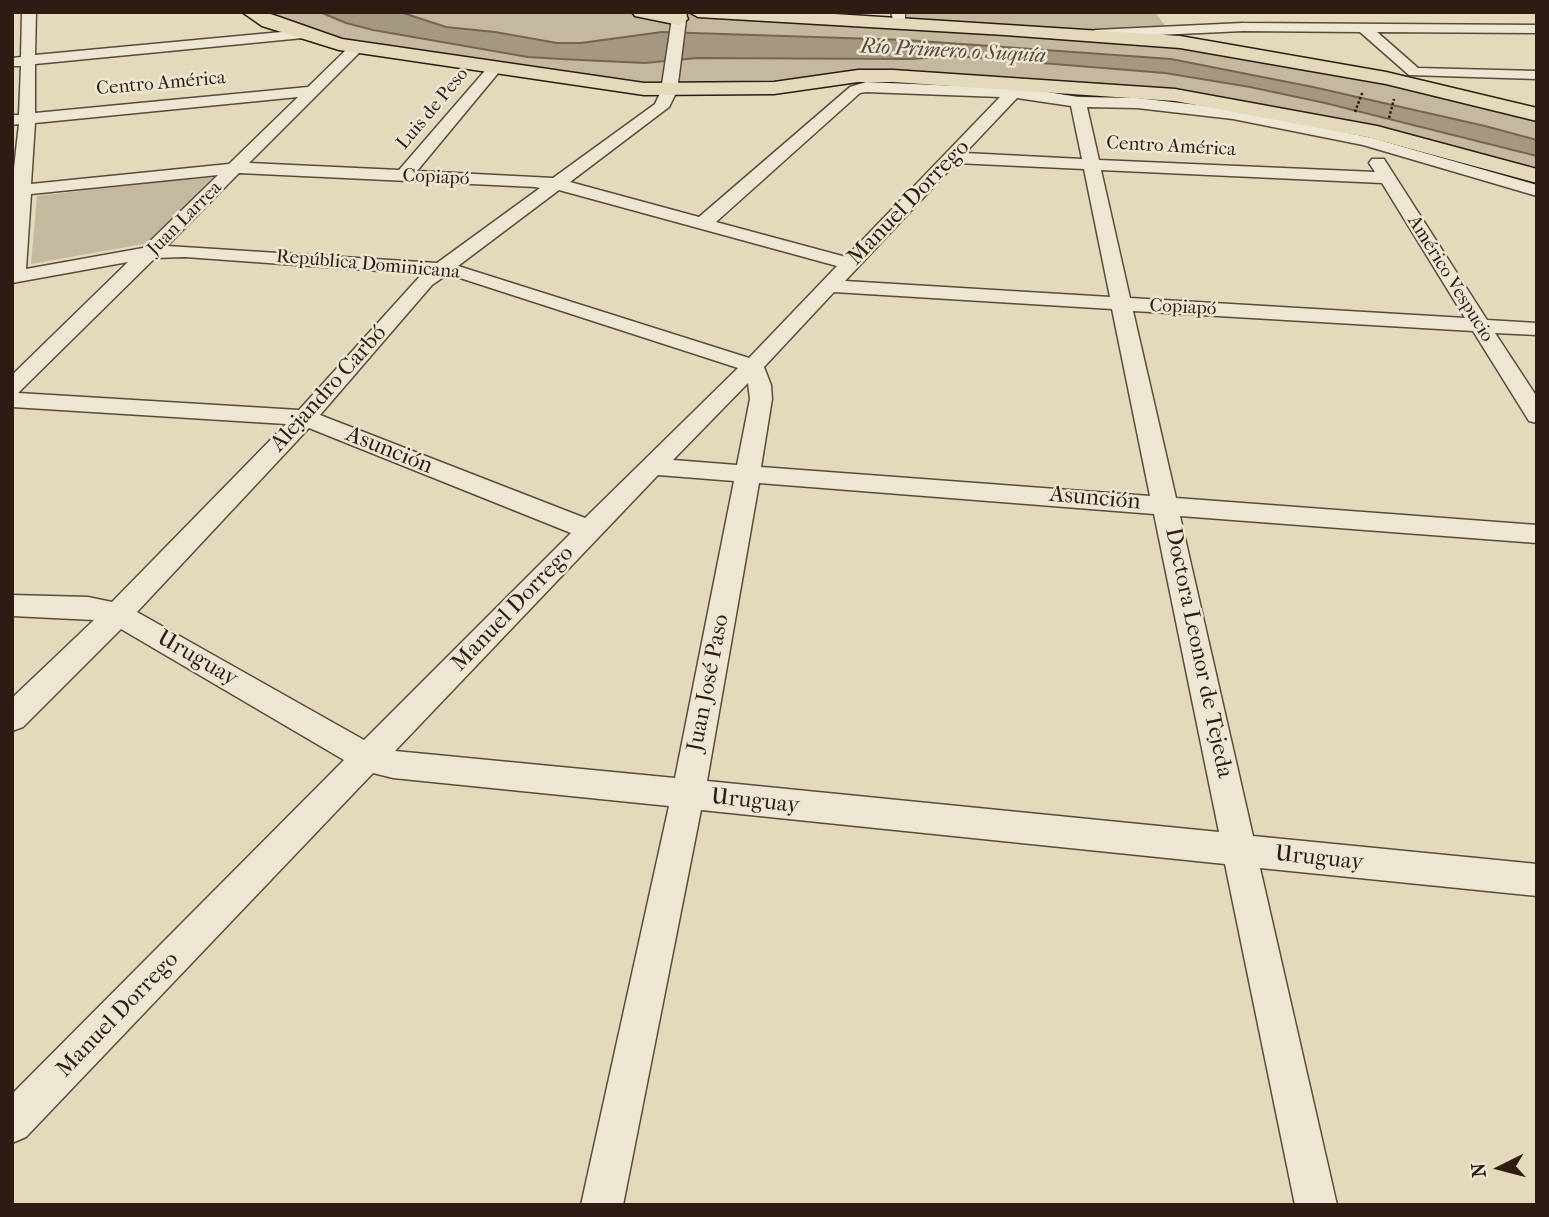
<!DOCTYPE html>
<html>
<head>
<meta charset="utf-8">
<style>
	body { margin:0 }
	#map { position:relative; width:1549px; height:1217px; overflow:hidden; background:#e3d9bb; font-family:"IM FELL French Canon",serif }
	canvas { display:block }
	.frame { position:absolute; inset:0; border:14px solid #2e1b11; pointer-events:none }
	.north { position:absolute; left:1465px; top:1133px; width:70px; height:70px; -webkit-text-stroke:5px #ede6d3; paint-order:stroke; rotate:264deg; font-size:19px; font-weight:700; line-height:28px; text-align:center; color:#2e1b11 }
	.north::after { content:''; display:block; margin:auto; width:24px; height:32px; background:#2e1b11; clip-path:polygon(50% 0,100% 100%,50% 72%,0 100%) }
</style>
</head>
<body>
<div id="map">
<canvas width="1549" height="1217"></canvas>
<div class="frame"></div>
<div class="north">N</div>
</div>
<script>
const c = document.querySelector('canvas').getContext('2d');
c.lineJoin = 'round';
function paint(path, color) { c.fillStyle = color; c.fill(path, 'evenodd'); }
const poly = rows => new Path2D(rows.map(r => 'M' + r).join(''));
function trace(path, color, width, dash) { c.strokeStyle = color; c.lineWidth = width; c.lineCap = dash ? 'butt' : 'round'; c.setLineDash(dash || []); c.stroke(path); }
function label(font, color, halo, rows, align = 'center') {
  c.font = font + ' "IM FELL French Canon",serif'; c.lineWidth = 5; c.setLineDash([]); c.textBaseline = 'middle'; c.strokeStyle = halo; c.fillStyle = color; for (const [text, x, y, turn = 0] of rows) {
    c.save(); c.translate(x, y); c.rotate((+turn || 0) * Math.PI / 180); c.textAlign = isNaN(turn) ? turn : align; if (halo) c.strokeText(text, 0, 0); c.fillText(text, 0, 0); c.restore();
  }
}
const green = poly([
	[251,12,320,12,346,23,373,30,528,57,560,59,645,63,697,58,911,59,955,56,1165,73,1250,87,1325,103,1537,156,1537,176,1229,103,915,76,669,91,356,48],
	[400,12,698,12,1213,46,1537,115,1537,140,1313,87,1171,59,906,40,662,32,581,43,557,43,495,32,446,27],
	[906,12,1155,12,1166,27,1086,32,908,19],
	[215,175,149,243,31,264,37,196]
]);
const water = poly([
	[320,12,400,12,446,27,495,32,557,43,581,43,662,32,906,40,1171,59,1313,87,1485,126,1537,140,1537,156,1325,103,1250,87,1165,73,955,56,911,59,697,58,645,63,560,59,528,57,373,30,346,23,320,12]
]);
const path = poly([
	[1355,112,1363,91],
	[1389,118,1394,99]
]);
const minor = poly([
	[22,12,36,12,35,55,303,30,310,34,303,38,35,64,35,113,308,87,351,45,356,44,361,45,361,51,249,163,399,170,489,66,494,65,501,69,499,72,417,171,553,178,655,104,661,91,673,12,687,12,677,91,669,107,570,182,699,217,850,87,866,82,1029,89,1078,97,1137,98,1233,109,1372,138,1537,185,1537,196,1363,145,1233,119,1137,108,1087,107,1099,160,1375,172,1369,163,1372,159,1384,159,1487,320,1537,323,1537,335,1495,333,1537,397,1537,423,1529,421,1473,331,1133,311,1176,498,1537,525,1537,543,1180,516,1253,836,1537,864,1537,896,1260,868,1337,1205,1295,1205,1225,864,701,810,623,1205,581,1205,669,806,393,778,373,773,26,1137,12,1143,12,1094,344,760,121,629,23,727,12,731,12,698,94,620,12,616,12,595,88,597,112,602,286,424,12,407,12,375,128,262,12,283,12,186,19,124,12,125,12,115,19,115,21,66,12,66,12,58,21,57,22,12],
	[866,92,1000,97,846,257,716,222,860,93,866,92],
	[298,97,229,164,31,184,35,123,298,97],
	[1017,98,1071,106,1082,159,965,153,1017,98],
	[956,163,1084,169,1110,297,845,281,956,163],
	[1101,170,1382,183,1465,318,1130,298,1101,170],
	[239,173,535,187,540,188,437,263,167,246,239,173],
	[218,175,143,248,26,269,31,194,218,175],
	[559,190,837,266,749,358,458,266,559,190],
	[185,257,422,274,299,410,18,393,155,258,185,257],
	[445,276,460,278,738,368,585,518,320,415,432,285,445,276],
	[834,292,1112,309,1150,496,761,467,772,399,771,385,764,367,834,292],
	[748,383,750,399,737,465,673,460,748,383],
	[309,428,571,533,364,740,137,612,309,428],
	[658,475,734,481,675,778,395,751,658,475],
	[759,483,1154,514,1219,832,707,781,759,483],
	[891,12,905,12,905,26,895,26,891,12],
	[1243,23,1537,25,1537,33,1377,32,1418,68,1537,71,1537,79,1409,75,1360,32,1243,31,1095,38,1088,34,1095,30,1243,23]
]);
const primary = poly([
	[242,12,265,12,342,39,644,83,774,82,858,70,893,70,1175,89,1377,126,1537,169,1537,183,1367,137,1175,101,893,82,858,82,774,94,644,95,339,50,262,26,242,12],
	[632,12,673,12,686,15,688,19,679,25,635,16,632,12],
	[689,12,803,12,1180,36,1386,72,1537,108,1537,121,1386,84,1180,48,1005,35,698,17,689,12]
]);
const farStreetnames = [
	["Centro América",161,84,-5],
	["Luis de Peso",433,109,-50],
	["Centro América",1171,147,3],
	["Copiapó",436,178,3],
	["Juan Larrea",185,219,-45],
	["República Dominicana",368,265,5],
	["Américo Vespucio",1450,279,58],
	["Copiapó",1183,308,3]
];
const farWaternames = [
	["Río Primero o Suquía",953,52,3]
];
const streetNames = [
	["Manuel Dorrego",909,203,-46],
	["Alejandro Carbó",329,389,-48],
	["Asunción",389,451,22],
	["Asunción",1095,499,5],
	["Manuel Dorrego",513,609,-46],
	["Doctora Leonor de Tejeda",1198,653,78],
	["Uruguay",197,659,30],
	["Juan José Paso",709,683,-79],
	["Uruguay",755,802,6],
	["Uruguay",1319,859,6],
	["Manuel Dorrego",118,1015,-46]
];
paint(green, '#c4b99e');
paint(water, '#a59881');
trace(water, '#756654', 2);
trace(minor, '#5b4a3c', 3);
trace(primary, '#2e1b11', 3);
trace(path, '#2e1b11', 2.5, [2.5, 2]);
paint(minor, '#ede6d3');
paint(primary, '#e3d9bb');
label('19px', '#2e1b11', '#ede6d3', farStreetnames);
label('italic 21px', '#584738', '#ede6d3', farWaternames);
label('23px', '#2e1b11', '#ede6d3', streetNames);
</script>
</body>
</html>
